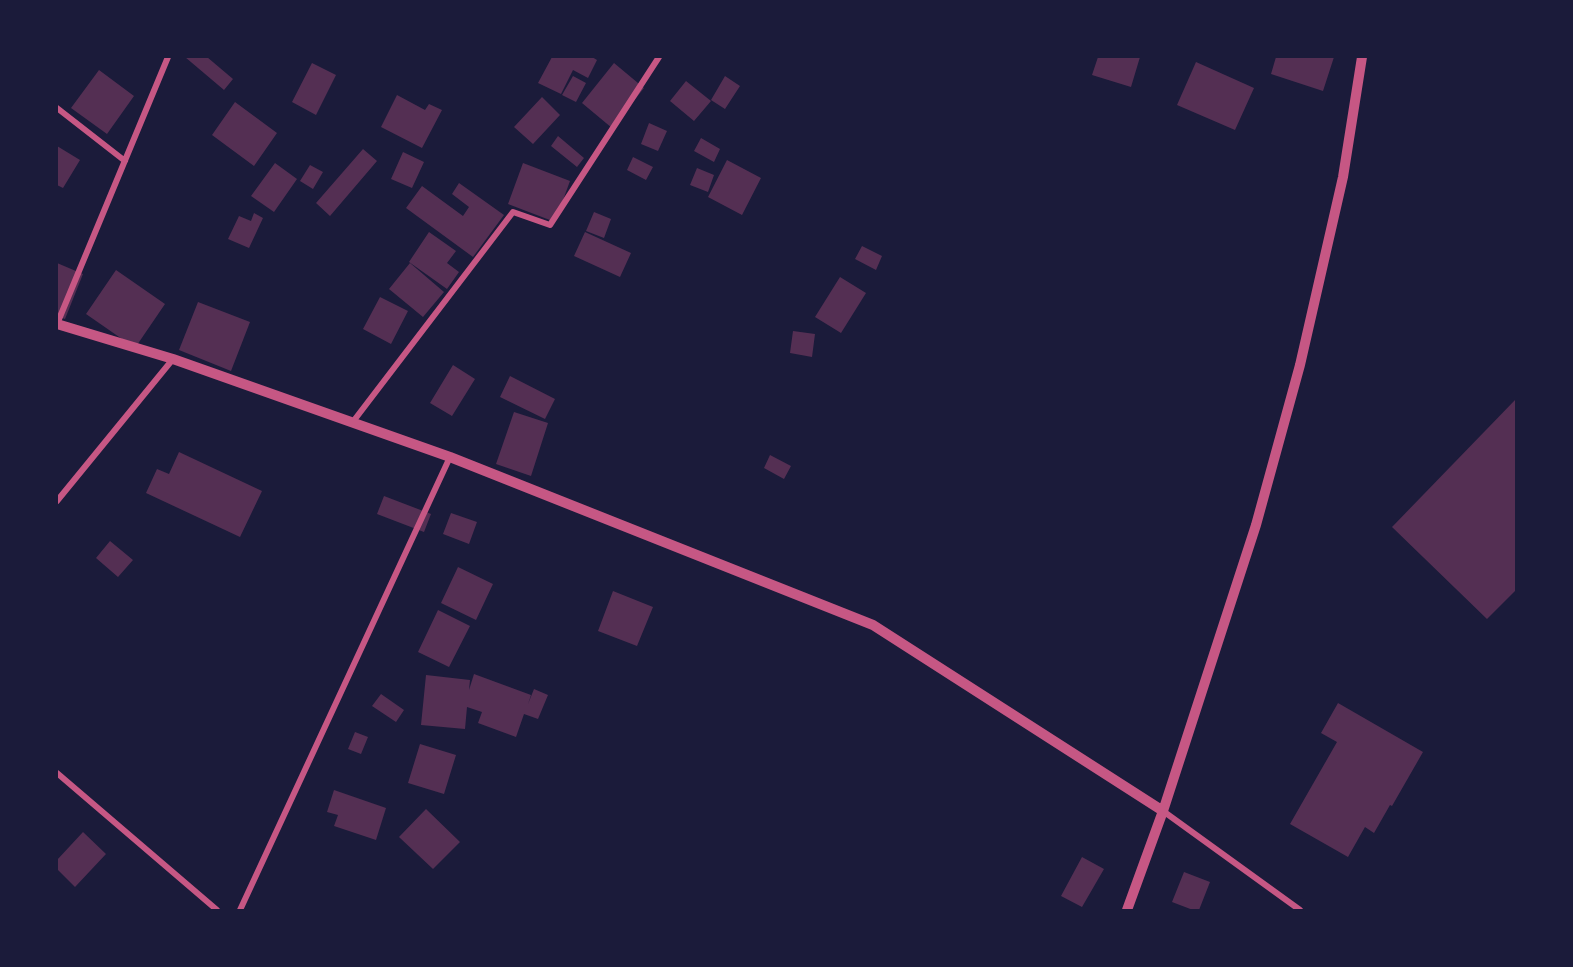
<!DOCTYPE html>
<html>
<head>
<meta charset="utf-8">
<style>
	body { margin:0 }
	#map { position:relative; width:1573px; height:967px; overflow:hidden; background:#1b1b3a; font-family:Jost,sans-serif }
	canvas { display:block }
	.frame { position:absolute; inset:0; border:58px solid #1b1b3a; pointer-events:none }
</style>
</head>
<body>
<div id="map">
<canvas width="1573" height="967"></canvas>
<div class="frame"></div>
</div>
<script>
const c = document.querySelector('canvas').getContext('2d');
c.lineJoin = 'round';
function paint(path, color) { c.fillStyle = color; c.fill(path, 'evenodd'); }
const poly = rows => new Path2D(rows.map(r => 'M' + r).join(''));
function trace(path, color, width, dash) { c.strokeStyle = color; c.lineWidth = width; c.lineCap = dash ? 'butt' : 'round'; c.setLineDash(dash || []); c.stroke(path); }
const building = poly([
	[185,57,207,57,233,79,224,90],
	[552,57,592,57,597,60,588,78,573,70,561,94,538,83],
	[1098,57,1140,57,1131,87,1092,75],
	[1276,57,1334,57,1323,91,1271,74],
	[1196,62,1254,88,1235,130,1177,105],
	[312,63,336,75,316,115,292,102],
	[614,63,644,88,612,128,582,103],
	[99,70,134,96,107,134,71,108],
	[573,76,586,83,576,102,562,95],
	[725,76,740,86,725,109,711,100],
	[686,81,711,101,694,121,670,101],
	[397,95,425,110,429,104,442,110,422,148,381,127],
	[542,97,560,115,533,144,514,127],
	[235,102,277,133,254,166,212,135],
	[649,123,667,131,658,151,641,144],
	[558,136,584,158,577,167,551,146],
	[701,138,720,149,714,162,694,151],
	[57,146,80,160,63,188,57,185],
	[363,149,377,161,330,216,316,203],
	[403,152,424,162,412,188,391,179],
	[633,157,653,167,646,180,627,170],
	[727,160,761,178,742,215,708,197],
	[275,163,297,179,274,212,251,196],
	[523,163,570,181,555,222,508,204],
	[310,165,323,172,313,189,300,181],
	[697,168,714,175,708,192,690,185],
	[459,183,504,215,473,257,406,208,422,186,463,216,469,207,452,194],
	[594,212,611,219,604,238,586,231],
	[254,213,263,218,249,248,228,239,239,216,251,221],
	[429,232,456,251,447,263,459,272,447,289,409,262],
	[585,232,631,253,620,277,574,256],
	[862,246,882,256,876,270,855,259],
	[57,263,83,274,65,319,57,316],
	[410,263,444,292,423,317,389,289],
	[116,270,165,304,135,348,86,314],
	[840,277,866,293,841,333,815,317],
	[380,297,408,311,391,344,363,329],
	[198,302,250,322,231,371,179,350],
	[793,331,815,334,812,357,790,353],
	[453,365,475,379,452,416,430,403],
	[510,376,555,399,545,419,500,397],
	[1516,399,1516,590,1487,619,1392,527],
	[514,412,548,423,531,476,496,464],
	[179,452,262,491,240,537,146,493,157,469,169,474],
	[770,455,791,466,784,479,764,468],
	[384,496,431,514,424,532,377,514],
	[451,513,477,522,469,544,443,534],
	[110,541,133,560,118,577,96,558],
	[458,567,493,584,476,620,441,603],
	[613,591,653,607,637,646,598,631],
	[438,610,470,626,449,667,418,652],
	[474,674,531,695,528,704,534,689,548,695,538,719,524,714,516,737,478,723,482,712,467,707,465,729,421,725,426,675,470,680,469,690],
	[381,694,404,710,396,722,372,706],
	[1338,703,1423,752,1392,806,1390,805,1374,833,1365,827,1348,857,1290,824,1337,742,1321,733],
	[355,732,368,737,361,754,348,749],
	[420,744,456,755,444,794,408,783],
	[334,790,386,808,376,840,334,826,338,815,327,812],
	[426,809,460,842,433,869,399,837],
	[83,832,106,854,75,887,57,869,57,860],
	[1082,857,1104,869,1082,907,1061,896],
	[1184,872,1210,882,1199,910,1193,910,1172,902]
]);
const minor = poly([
	[57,108,125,161],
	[57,324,168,57],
	[352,423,513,212,550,225,659,57],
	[57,501,173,359],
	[57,773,217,910],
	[1163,811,1300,910],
	[240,910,450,457]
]);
const tertiary = poly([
	[57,324,173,359,450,457,873,625,1163,811],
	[1127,910,1163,811,1256,525,1300,365,1343,177,1362,57]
]);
paint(building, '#542f53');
trace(minor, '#c65784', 6);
trace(tertiary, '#c65784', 10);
</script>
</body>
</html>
